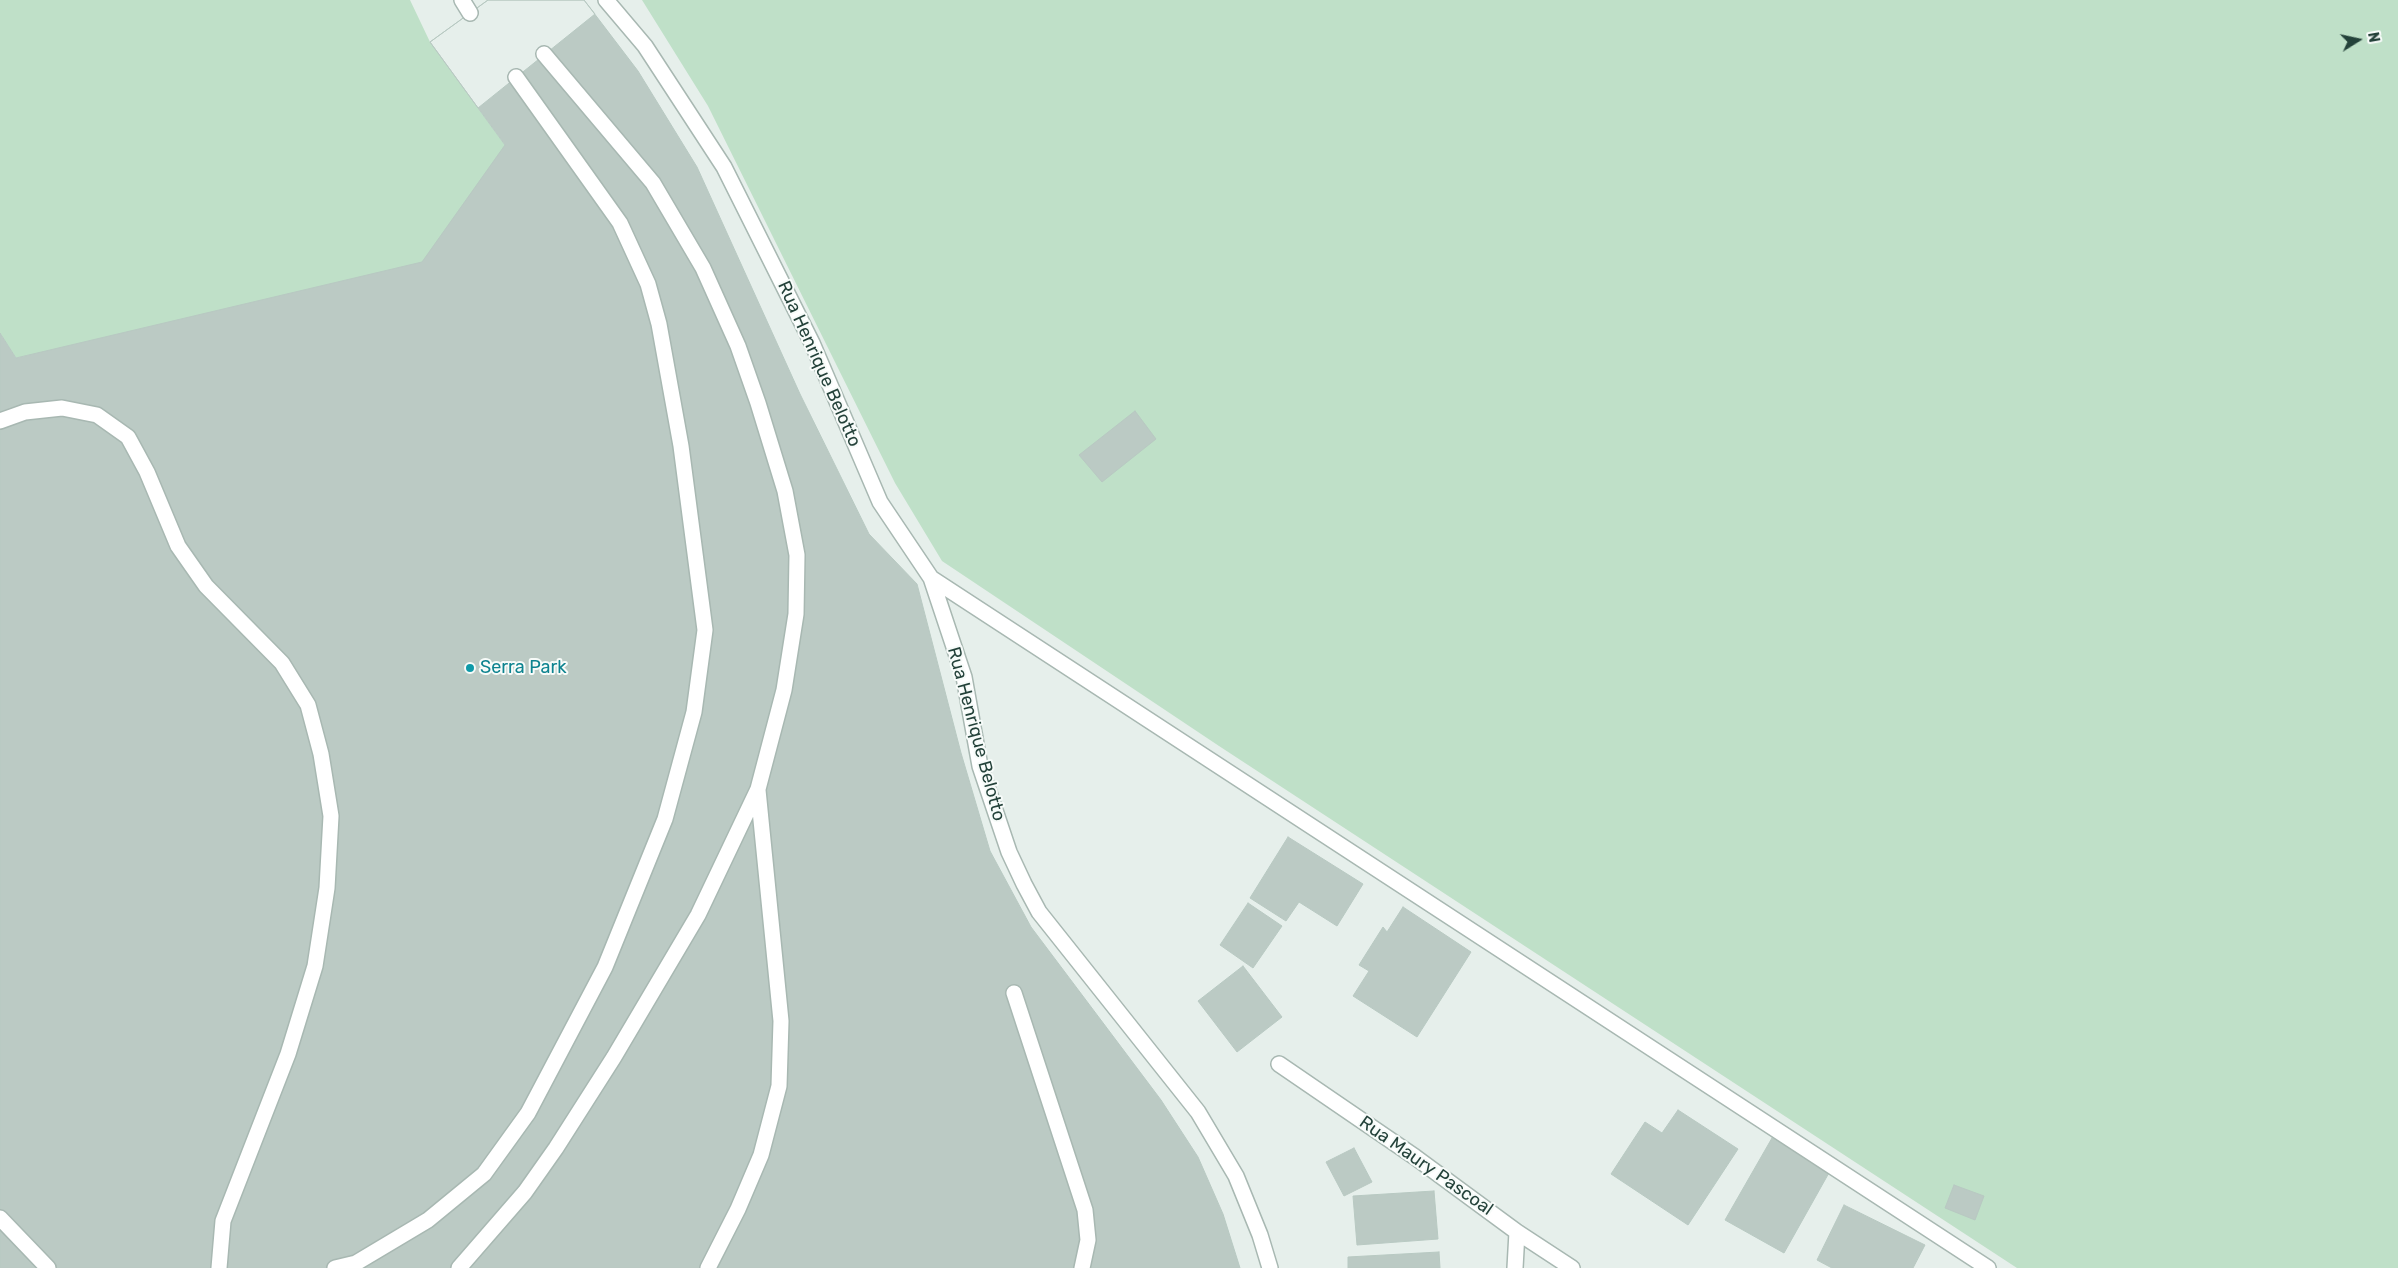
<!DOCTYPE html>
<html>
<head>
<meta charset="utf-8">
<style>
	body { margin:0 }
	#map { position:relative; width:2398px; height:1268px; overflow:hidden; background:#e6efeb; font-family:Rubik,sans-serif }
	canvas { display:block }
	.north { position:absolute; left:2333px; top:15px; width:50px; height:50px; -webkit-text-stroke:4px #f7fbf9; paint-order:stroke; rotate:80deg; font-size:14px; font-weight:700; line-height:20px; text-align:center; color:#24423a }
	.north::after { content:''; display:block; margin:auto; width:18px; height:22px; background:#24423a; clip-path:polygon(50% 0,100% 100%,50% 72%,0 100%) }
</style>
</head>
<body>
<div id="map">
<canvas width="2398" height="1268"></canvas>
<div class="north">N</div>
</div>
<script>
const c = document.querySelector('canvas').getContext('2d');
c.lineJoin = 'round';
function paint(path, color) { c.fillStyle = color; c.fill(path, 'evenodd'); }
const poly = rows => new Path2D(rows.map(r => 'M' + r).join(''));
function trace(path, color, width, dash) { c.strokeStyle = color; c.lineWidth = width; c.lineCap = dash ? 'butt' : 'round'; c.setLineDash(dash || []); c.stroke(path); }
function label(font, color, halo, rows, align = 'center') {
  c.font = font + ' Rubik,sans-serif'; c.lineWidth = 4; c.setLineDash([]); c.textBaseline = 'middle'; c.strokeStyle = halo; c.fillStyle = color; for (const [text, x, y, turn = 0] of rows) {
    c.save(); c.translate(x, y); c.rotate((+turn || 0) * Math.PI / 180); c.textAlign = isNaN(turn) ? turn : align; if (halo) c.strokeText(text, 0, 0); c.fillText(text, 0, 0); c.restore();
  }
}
const green = poly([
	[0,0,410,0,430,42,505,145,556,166,604,248,16,358,0,333],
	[642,0,2398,0,2398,1268,2017,1268,1219,746,942,561,895,483,708,106]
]);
const building = poly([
	[488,0,584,0,638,71,697,167,800,394,869,534,917,584,961,753,990,851,1031,927,1161,1100,1198,1157,1223,1214,1240,1268,0,1268,0,333,16,358,422,262,505,145,430,42,488,0],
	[488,0,584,0,595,14,478,108,430,42,488,0],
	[1135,411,1156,439,1102,482,1079,455,1135,411],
	[1288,837,1363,884,1337,926,1299,902,1286,921,1250,898,1288,837],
	[1248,903,1282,926,1253,968,1220,945,1248,903],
	[1403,907,1471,952,1417,1037,1353,996,1369,971,1359,965,1383,927,1387,932,1403,907],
	[1243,966,1282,1017,1237,1052,1198,1001,1243,966],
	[1678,1110,1738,1149,1688,1225,1611,1174,1645,1122,1662,1133,1678,1110],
	[1772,1138,1830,1171,1784,1253,1725,1220,1772,1138],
	[1354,1148,1372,1182,1344,1196,1326,1162,1354,1148],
	[1954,1185,1984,1196,1975,1220,1945,1208,1954,1185],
	[1434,1191,1438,1239,1357,1245,1353,1196,1434,1191],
	[1844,1205,1925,1245,1913,1268,1832,1268,1817,1260,1844,1205],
	[1439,1252,1440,1268,1348,1268,1348,1257,1439,1252]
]);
const service = poly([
	[462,0,470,13],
	[0,421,25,412,62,408,97,415,128,437,147,472,178,546,206,586,282,663,308,705,321,754,331,816,327,888,315,966,288,1054,223,1221,219,1268],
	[1014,993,1085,1210,1088,1240,1082,1268],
	[0,1218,48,1268],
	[335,1268,356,1263,428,1220,484,1174,528,1113,605,967,665,819,694,712,705,630,681,446,659,324,648,284,620,223,516,77],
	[459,1268,525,1192,556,1148,614,1057,698,915,758,789,784,690,796,614,797,555,785,491,758,403,738,346,703,268,653,183,544,54],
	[708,1268,738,1209,761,1155,779,1086,781,1021,758,790]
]);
const minor = poly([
	[606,0,645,46,724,167,812,343,880,502,931,578,964,677,980,766,1009,852,1024,884,1039,912,1198,1112,1236,1176,1260,1235,1270,1268],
	[931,578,1988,1268],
	[1279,1064,1415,1157,1517,1232,1572,1268],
	[1515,1268,1517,1232]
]);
const markers = [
	[470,668,5,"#0f9aa8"]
];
const streetNames = [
	["Rua Henrique Belotto",819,364,66],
	["Rua Henrique Belotto",976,734,75],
	["Rua Maury Pascoal",1426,1166,35]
];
const cultureNames = [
	["Serra Park",480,668]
];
paint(green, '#bfe0c8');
paint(building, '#bbcac4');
trace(building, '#b8c9c2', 1);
trace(service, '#a8b8b2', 18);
trace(minor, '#a8b8b2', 18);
trace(service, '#fff', 15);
trace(minor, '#fff', 15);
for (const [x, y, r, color] of markers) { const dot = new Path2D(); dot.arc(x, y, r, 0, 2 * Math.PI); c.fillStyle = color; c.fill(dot); trace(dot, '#f7fbf9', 2); }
label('18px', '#24423a', '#f7fbf9', streetNames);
label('18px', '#0d838f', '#f7fbf9', cultureNames, 'left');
</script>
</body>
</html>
